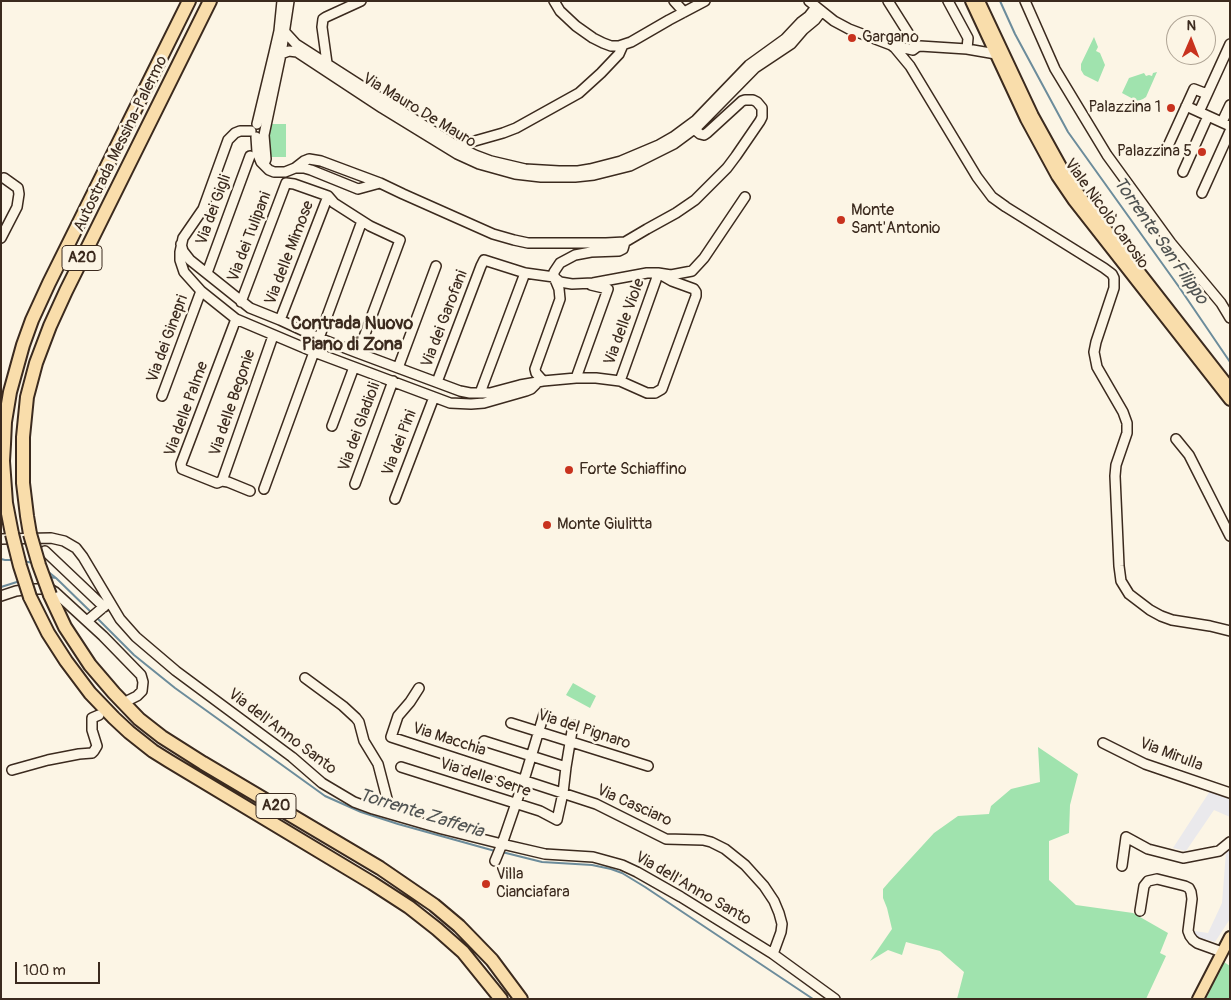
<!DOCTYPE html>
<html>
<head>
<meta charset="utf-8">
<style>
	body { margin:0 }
	#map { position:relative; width:1231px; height:1000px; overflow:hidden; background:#fcf5e5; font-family:Pangolin,sans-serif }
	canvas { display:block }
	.frame { position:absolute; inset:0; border:2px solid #3b2a1e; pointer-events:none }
	.north { position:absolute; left:1166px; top:15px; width:50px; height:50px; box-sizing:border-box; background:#fcf5e5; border:1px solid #afa495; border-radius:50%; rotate:1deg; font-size:14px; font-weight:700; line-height:20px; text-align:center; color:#3b2a1e }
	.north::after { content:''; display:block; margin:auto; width:18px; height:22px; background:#c8321e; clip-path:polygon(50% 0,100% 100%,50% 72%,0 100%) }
	.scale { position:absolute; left:15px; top:962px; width:85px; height:22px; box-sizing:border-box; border:2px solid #3b2a1e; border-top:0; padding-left:6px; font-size:15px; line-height:18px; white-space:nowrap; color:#3b2a1e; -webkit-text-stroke:4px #fcf5e5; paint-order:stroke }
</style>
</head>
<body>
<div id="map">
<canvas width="1231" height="1000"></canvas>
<div class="frame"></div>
<div class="north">N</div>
<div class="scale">100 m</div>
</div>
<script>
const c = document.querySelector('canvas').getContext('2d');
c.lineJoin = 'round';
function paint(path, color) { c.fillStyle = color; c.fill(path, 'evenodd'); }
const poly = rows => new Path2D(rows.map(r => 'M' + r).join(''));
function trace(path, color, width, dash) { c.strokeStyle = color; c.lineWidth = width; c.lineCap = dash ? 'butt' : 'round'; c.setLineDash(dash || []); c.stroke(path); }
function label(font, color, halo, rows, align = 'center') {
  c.font = font + ' Pangolin,sans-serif'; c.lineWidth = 5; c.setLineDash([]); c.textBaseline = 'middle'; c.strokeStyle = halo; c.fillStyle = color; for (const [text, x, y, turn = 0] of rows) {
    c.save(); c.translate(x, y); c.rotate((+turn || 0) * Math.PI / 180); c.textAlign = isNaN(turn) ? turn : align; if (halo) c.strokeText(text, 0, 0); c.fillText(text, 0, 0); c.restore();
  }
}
const built = poly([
	[1210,791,1230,799,1230,817,1214,810,1186,851,1173,848],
	[1230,848,1230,919,1215,942,1194,936,1194,931,1208,933,1222,903,1226,852]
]);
const green = poly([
	[1094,37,1098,47,1096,51,1100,53,1105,65,1098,82,1084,75,1081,70,1081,64],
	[1157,72,1146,97,1143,99,1138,101,1135,100,1122,93,1129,78,1144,73,1146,76,1149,75,1152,76,1153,73],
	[270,124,286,124,286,157,270,157],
	[573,683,596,696,590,708,566,695],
	[1038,747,1078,774,1070,805,1069,833,1049,841,1049,880,1076,905,1133,913,1168,933,1160,953,1166,956,1146,999,957,999,964,972,940,951,906,942,902,955,888,950,870,961,892,929,887,908,883,898,883,889,889,882,934,833,958,816,989,814,991,806,1011,789,1040,782],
	[1224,962,1230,966,1230,999,1206,999]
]);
const stream = poly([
	[1000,1,1015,34,1068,132,1179,287,1230,362],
	[1,559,5,560,14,560],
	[23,561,33,563],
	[46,570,56,578],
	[49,577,56,578,93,614],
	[1,587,20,581],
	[96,617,134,655,175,688,325,796,361,812,398,824,495,851],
	[502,852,542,862,592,865,611,869,622,873,645,887,813,999]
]);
const minor = poly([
	[554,1,560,11,576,26,593,38,603,43,611,46,619,46,631,42,669,20,705,1],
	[674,1,684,12],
	[809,1,834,21,849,29,891,45,895,48,910,66,977,177,992,197,1006,207,1104,268,1112,274,1114,278,1114,288,1096,342,1094,352,1097,367,1123,412,1127,423,1127,433,1116,465,1115,476,1119,566,1121,581,1129,594,1150,610,1161,616,1172,620,1210,626,1230,631],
	[888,1,917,47],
	[948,1,968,38,967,49],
	[1025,1,1055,69,1107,155,1171,243,1221,303,1230,318],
	[279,31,285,32,296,44,388,103,457,146,475,155,491,161,525,169,559,171,578,171,590,169,621,161,659,145,673,137,696,120,749,65,785,39,801,22,809,16,816,7],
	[895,48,900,47,913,50,917,47,920,46,967,49,996,54],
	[281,54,289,51,297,52,382,108,457,154,479,164,515,174,541,177,575,177,594,175,630,166,674,144,697,127,755,68,791,44,803,30,815,20,821,12],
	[327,63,322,27,323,19,326,17,361,1],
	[1186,106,1230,126],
	[1199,112,1230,44],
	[1222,122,1230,105],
	[257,124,274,53,279,31,282,1],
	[251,131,240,131,235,133,228,140,203,209,183,238,180,252,180,260,184,272,201,291,236,319,314,352,450,403,471,404,484,403,526,391,531,389,536,384],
	[256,137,257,152,261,162,269,170,274,172,285,172,295,168,304,161,309,159,321,161,380,183,403,194,493,234,514,240,528,243,606,243,625,242,647,229,676,213,695,200,727,168,736,156,760,121,762,117,762,108,757,102,753,100,745,100,742,101,707,133,704,135,700,134,694,129],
	[1168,146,1194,89,1207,94],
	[455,148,457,146,503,133,516,128,579,93,601,73,619,54,623,45],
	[264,164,266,159,264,135,281,54,289,1],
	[295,168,304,168,311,170,358,189,380,183],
	[1183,172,1208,116],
	[1202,193,1230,131],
	[1,238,17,207,19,194,18,188,4,178],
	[625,242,623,249,619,251,591,252,575,255,560,263,554,272,554,277,560,282,572,284,593,283,647,273,658,273,671,275,692,271,704,258,745,197],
	[181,244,183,251,190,260,250,308,280,320,319,338,358,353,460,391,470,393,490,393,520,385,543,381,576,378,596,378,620,381,647,393,655,393,662,389,696,296,696,292,694,289,672,281,658,273,656,280,620,381],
	[207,273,250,156],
	[241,302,286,183,294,184,328,196,334,203,370,226,400,240,358,353],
	[236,319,181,464,182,469,217,483,222,481,228,482,250,491],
	[280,320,328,196],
	[319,338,362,221],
	[398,368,436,266],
	[576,378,608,289,591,285],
	[437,382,481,266,484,260,525,273,554,277,559,289,560,299,535,369,536,373,543,381],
	[480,393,525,273],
	[162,396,201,291],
	[332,426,354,367],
	[1176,439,1189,455,1230,536],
	[222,481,273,336],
	[355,484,393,381],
	[264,489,314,352],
	[395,499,434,397],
	[1,539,51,538,64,541,76,548,83,557,120,619,136,637,176,671,292,757,322,783,354,802,373,809,442,829,502,844,545,854,593,857,622,865,637,872,681,897,773,954,835,999],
	[45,551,104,607],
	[1,596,16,591,32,589,50,589,55,592,103,636,141,675,143,682,142,691,137,696,129,700],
	[87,621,107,604],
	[305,678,343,706,356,718,359,722,364,741,378,764,391,814],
	[419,688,410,702,398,716,391,737,596,804,666,839,703,840,711,842,725,849,745,865,764,886,774,901,779,913,782,924,781,932,773,954],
	[511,723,648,766],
	[484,741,566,767],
	[1103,743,1145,764,1230,793],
	[401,767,540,811,557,820,563,793,566,767,573,725],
	[12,770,48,760,79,754,92,753,94,751,97,746,92,730,92,718,99,715],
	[495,861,502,844,524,780,544,714],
	[1122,866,1126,837,1148,849,1183,858,1219,851,1230,842],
	[1140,911,1144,886,1148,881,1157,879,1185,886,1189,888,1191,892,1192,899,1188,931,1190,936,1193,940,1197,943,1222,952]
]);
const major = poly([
	[971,1,1026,119,1057,176,1074,201,1230,400],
	[979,1,1033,116,1064,172,1081,197,1230,388],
	[1198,999,1230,937]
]);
const highway = poly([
	[12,534,6,503,3,461,4,444,5,422,10,392,23,345,32,320,49,283,189,1],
	[30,534,27,516,23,483,23,437,27,397,36,363,50,326,66,291,210,1],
	[50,595,65,627,90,665,114,693,139,719,162,737,203,763,380,868,434,905,459,926,492,960,521,999],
	[30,597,48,633,66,661,90,693,114,718,129,732,153,751,169,761,372,883,409,907,437,929,463,952,501,999]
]);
const highwayBridge = poly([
	[12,534,20,566,30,597],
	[30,534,39,565,50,595]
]);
const markers = [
	[852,38,5,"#c8321e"],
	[1171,108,5,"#c8321e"],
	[1202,152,5,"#c8321e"],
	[841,220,5,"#c8321e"],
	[569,470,5,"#c8321e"],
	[547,525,5,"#c8321e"],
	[486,884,5,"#c8321e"]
];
const shields = [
	[82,258,40],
	[276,806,40]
];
const shieldNames = [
	["A20",82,258],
	["A20",276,806]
];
const poiNames = [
	["Gargano",862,38],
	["Palazzina 1",1161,108,"right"],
	["Palazzina 5",1192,152,"right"],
	["Monte",851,211],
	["Sant'Antonio",851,229],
	["Forte Schiaffino",579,470],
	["Monte Giulitta",557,525],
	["Villa",496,875],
	["Cianciafara",496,893]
];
const streetNames = [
	["Via Mauro De Mauro",419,111,31],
	["Autostrada Messina-Palermo",121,144,-64],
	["Via dei Gigli",214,210,-70],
	["Viale Nicolò Carosio",1106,214,54],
	["Via dei Tulipani",250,237,-69],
	["Via delle Mimose",290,253,-69],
	["Via dei Garofani",445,319,-69],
	["Via delle Viole",625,322,-70],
	["Via dei Ginepri",168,339,-70],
	["Via delle Begonie",233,403,-71],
	["Via delle Palme",187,409,-70],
	["Via dei Gladioli",360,427,-70],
	["Via dei Pini",400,443,-69],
	["Via del Pignaro",584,730,18],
	["Via dell'Anno Santo",282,732,37],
	["Via Macchia",449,740,18],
	["Via Mirulla",1171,755,21],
	["Via delle Serre",485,778,18],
	["Via Casciaro",634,806,24],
	["Via dell'Anno Santo",693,889,30]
];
const waterNames = [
	["Torrente San Filippo",1160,241,55],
	["Torrente Zafferia",421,814,17]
];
const neighbourhoodNames = [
	["Contrada Nuovo",352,324],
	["Piano di Zona",352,345]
];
paint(built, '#eae9ec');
paint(green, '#a0e3ae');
trace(stream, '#6c8c9b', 2);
trace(minor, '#3b2a1e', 12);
trace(major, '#3b2a1e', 14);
trace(highway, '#3b2a1e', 16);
trace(minor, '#fcf5e5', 9);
trace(major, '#f9ddab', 10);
trace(highway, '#f9ddab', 12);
trace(highwayBridge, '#3b2a1e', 16, []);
trace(highwayBridge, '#f9ddab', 12);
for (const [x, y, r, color] of markers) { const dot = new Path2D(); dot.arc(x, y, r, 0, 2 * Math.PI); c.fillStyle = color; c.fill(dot); trace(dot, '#fcf5e5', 2); }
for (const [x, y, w] of shields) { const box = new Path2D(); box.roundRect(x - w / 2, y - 12.5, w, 25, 4); c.fillStyle = '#fcf5e5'; c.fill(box); trace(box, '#3b2a1e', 1); }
label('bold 15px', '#3b2a1e', null, shieldNames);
label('16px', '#3b2a1e', '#fcf5e5', poiNames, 'left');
label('16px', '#3b2a1e', '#fcf5e5', streetNames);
label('italic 18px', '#505352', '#fcf5e5', waterNames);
label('bold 18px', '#3b2a1e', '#fcf5e5', neighbourhoodNames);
</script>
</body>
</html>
